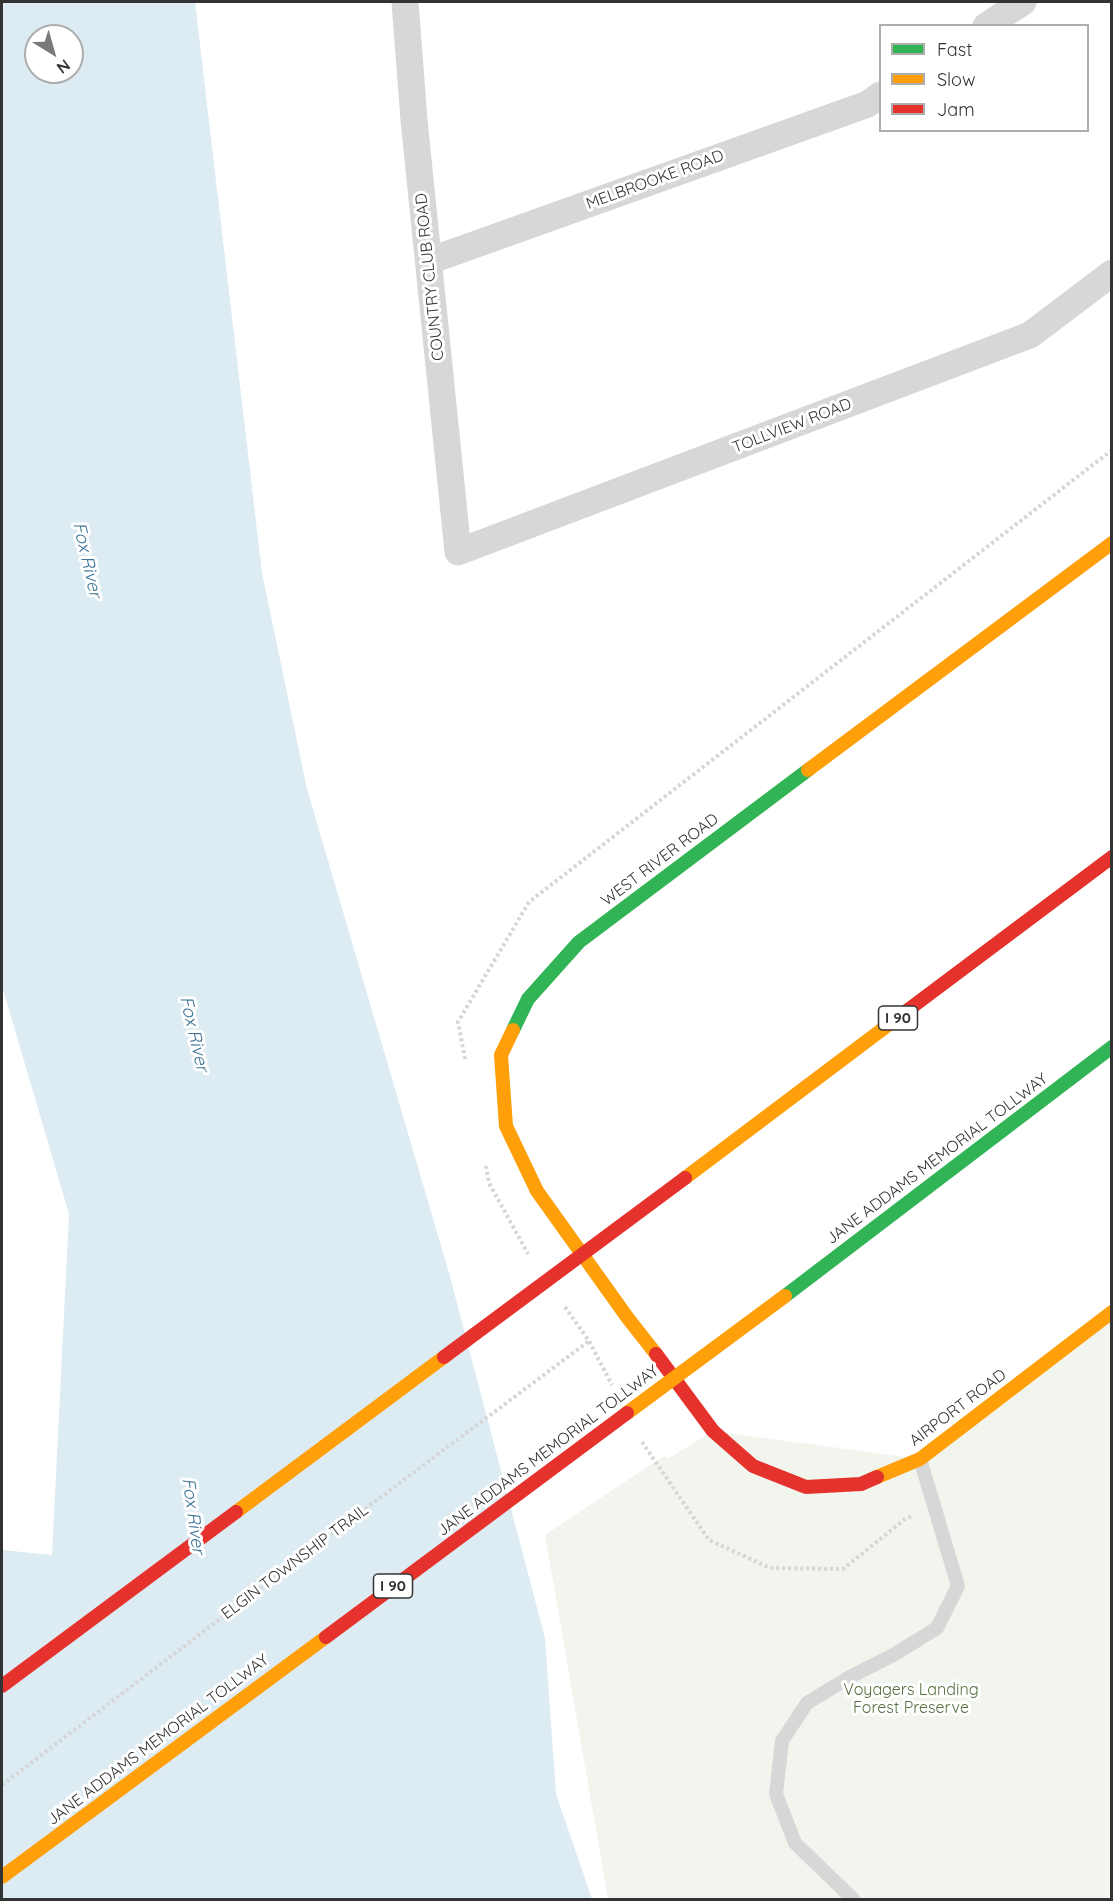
<!DOCTYPE html>
<html>
<head>
<meta charset="utf-8">
<style>
	body { margin:0 }
	#map { position:relative; width:1113px; height:1901px; overflow:hidden; background:#fff; font-family:Quicksand,sans-serif }
	canvas { display:block }
	.frame { position:absolute; inset:0; border:3px solid #333; pointer-events:none }
	.legend { position:absolute; left:879px; top:24px; width:210px; height:108px; box-sizing:border-box; background:#fff; border:2px solid #adadad; margin:0; padding:8px 10px; list-style:none; font-size:18px; color:#333 }
	.legend li { display:flex; align-items:center; gap:12px; height:30px }
	.legend b { width:30px; border:2px solid #adadad }
	.north { position:absolute; left:24px; top:24px; width:60px; height:60px; box-sizing:border-box; background:#fff; border:2px solid #adadad; border-radius:50%; rotate:143deg; font-size:16px; font-weight:700; line-height:24px; text-align:center; color:#333 }
	.north::after { content:''; display:block; margin:auto; width:21px; height:27px; background:#7a7a7a; clip-path:polygon(50% 0,100% 100%,50% 72%,0 100%) }
</style>
</head>
<body>
<div id="map">
<canvas width="1113" height="1901"></canvas>
<div class="frame"></div>
<ul class="legend">
<li><b style="height:8px;background:#30b455"></b>Fast</li>
<li><b style="height:8px;background:#ff9f0a"></b>Slow</li>
<li><b style="height:8px;background:#e5322d"></b>Jam</li>
</ul>
<div class="north">N</div>
</div>
<script>
const c = document.querySelector('canvas').getContext('2d');
c.lineJoin = 'round';
function paint(path, color) { c.fillStyle = color; c.fill(path, 'evenodd'); }
const poly = rows => new Path2D(rows.map(r => 'M' + r).join(''));
function trace(path, color, width, dash) { c.strokeStyle = color; c.lineWidth = width; c.lineCap = dash ? 'butt' : 'round'; c.setLineDash(dash || []); c.stroke(path); }
function label(font, color, halo, rows, align = 'center') {
  c.font = font + ' Quicksand,sans-serif'; c.lineWidth = 6; c.setLineDash([]); c.textBaseline = 'middle'; c.strokeStyle = halo; c.fillStyle = color; for (const [text, x, y, turn = 0] of rows) {
    c.save(); c.translate(x, y); c.rotate((+turn || 0) * Math.PI / 180); c.textAlign = isNaN(turn) ? turn : align; if (halo) c.strokeText(text, 0, 0); c.fillText(text, 0, 0); c.restore();
  }
}
const green = poly([
	[1111,1312,1111,1899,608,1899,545,1535,664,1456,669,1458,713,1431,920,1459]
]);
const water = poly([
	[2,2,195,2,262,573,307,789,449,1273,545,1638,556,1794,592,1899,2,1899,2,1550,52,1555,69,1214,2,986],
	[36,36,72,36,72,72,36,72]
]);
const path = poly([
	[465,1059,458,1022,529,902,1112,450],
	[486,1166,489,1183,528,1254],
	[565,1307,589,1341,612,1385],
	[642,1442,709,1540,770,1568,843,1569,905,1519,912,1516],
	[2,1785,317,1545,589,1341]
]);
const lane = poly([
	[854,1900,795,1843,776,1794,782,1741,807,1703,850,1677,895,1654,937,1628,958,1586,920,1459]
]);
const street = poly([
	[405,2,414,120,458,552,1030,335,1112,273],
	[986,26,1023,2],
	[429,261,868,104,880,95]
]);
const fast = poly([
	[513,1030,528,999,579,942,808,770],
	[785,1296,1112,1047]
]);
const slow = poly([
	[808,770,1112,543],
	[513,1030,501,1055,506,1126,537,1191,627,1317,656,1354],
	[685,1178,908,1010],
	[877,1477,920,1459,1112,1312]
]);
const jam = poly([
	[908,1010,1112,857],
	[656,1354,713,1431,753,1466,806,1487,861,1484,877,1477]
]);
const slowBridge = poly([
	[627,1413,785,1296],
	[236,1512,444,1357],
	[2,1877,326,1637]
]);
const jamBridge = poly([
	[444,1357,685,1178],
	[326,1637,627,1413],
	[2,1686,236,1512]
]);
const shields = [
	[898,1018,39],
	[393,1586,39]
];
const shieldNames = [
	["I 90",898,1018],
	["I 90",393,1586]
];
const streetNames = [
	["MELBROOKE ROAD",655,180,-20],
	["COUNTRY CLUB ROAD",430,277,-96],
	["TOLLVIEW ROAD",792,426,-21],
	["WEST RIVER ROAD",660,860,-37],
	["JANE ADDAMS MEMORIAL TOLLWAY",937,1159,-37],
	["AIRPORT ROAD",958,1408,-37],
	["JANE ADDAMS MEMORIAL TOLLWAY",548,1451,-37],
	["ELGIN TOWNSHIP TRAIL",295,1562,-37],
	["JANE ADDAMS MEMORIAL TOLLWAY",158,1740,-37]
];
const parkNames = [
	["Voyagers Landing",911,1690],
	["Forest Preserve",911,1708]
];
const waterNames = [
	["Fox River",87,560,77],
	["Fox River",194,1034,77],
	["Fox River",193,1516,82]
];
paint(green, '#f1f5ed');
paint(water, '#ddebf3');
trace(path, '#d6d6d6', 4, [3, 3]);
trace(lane, '#d7d7d7', 14);
trace(street, '#d7d7d7', 27);
trace(fast, '#30b455', 14);
trace(slow, '#ff9f0a', 14);
trace(jam, '#e5322d', 14);
trace(slowBridge, '#ff9f0a', 14);
trace(jamBridge, '#e5322d', 14);
for (const [x, y, w] of shields) { const box = new Path2D(); box.roundRect(x - w / 2, y - 12, w, 24, 4.5); c.fillStyle = '#fff'; c.fill(box); trace(box, '#333', 1.5); }
label('bold 15px', '#333', null, shieldNames);
label('16px', '#333', '#fff', streetNames);
label('16px', '#56703f', '#fff', parkNames);
label('italic 18px', '#3f7597', '#fff', waterNames);
</script>
</body>
</html>
